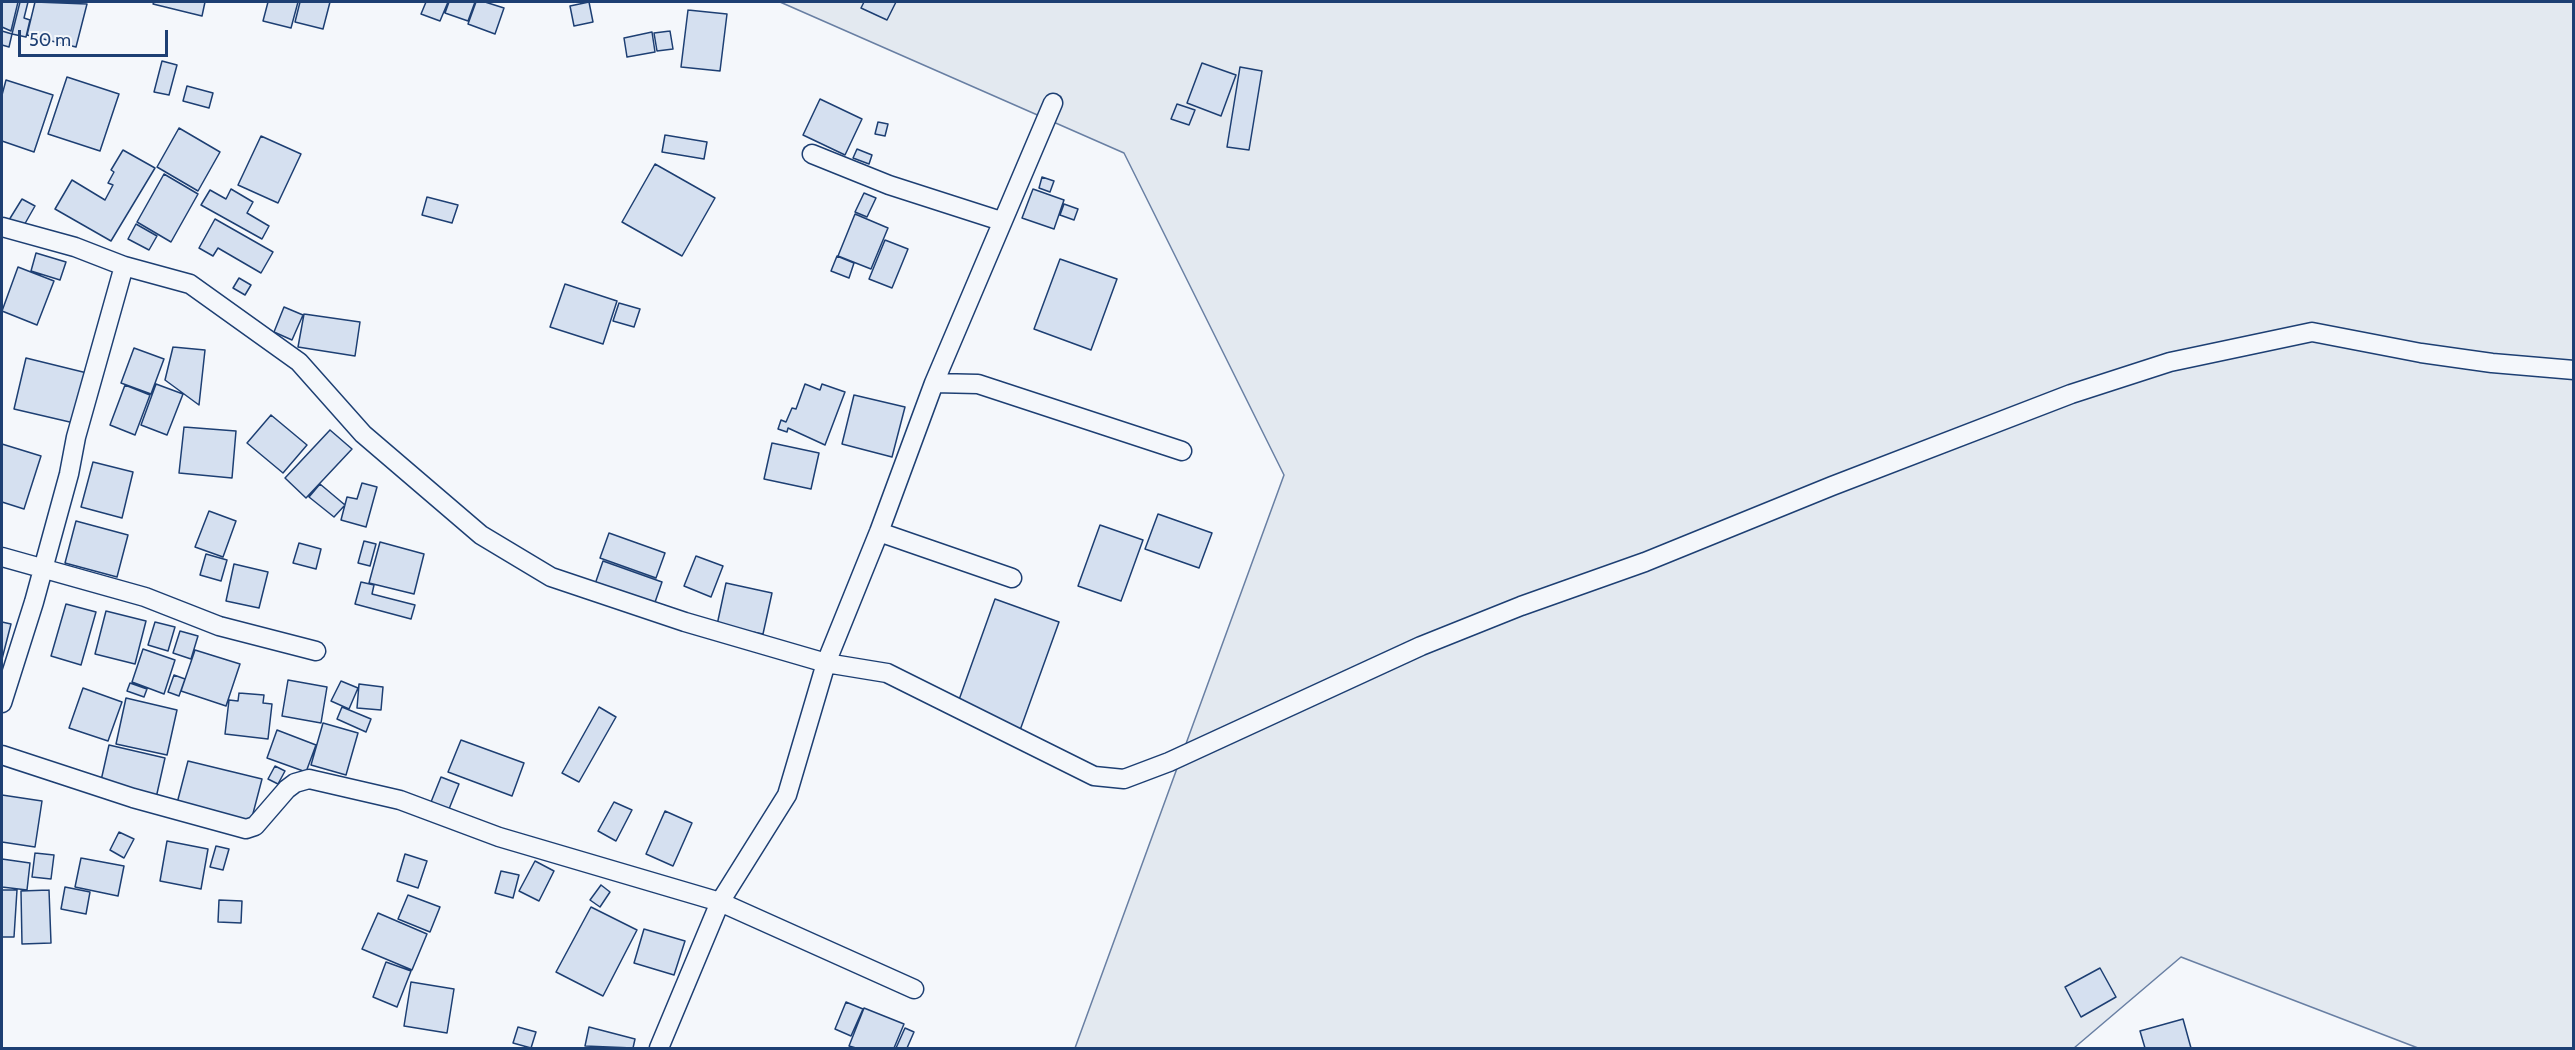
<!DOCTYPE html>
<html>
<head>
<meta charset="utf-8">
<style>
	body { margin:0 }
	#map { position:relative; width:2575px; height:1050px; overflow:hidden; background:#f4f7fb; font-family:Cabin,sans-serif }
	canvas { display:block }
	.frame { position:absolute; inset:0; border:3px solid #1d3f73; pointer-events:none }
	.scale { position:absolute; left:18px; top:30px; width:150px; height:27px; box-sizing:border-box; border:3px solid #1d3f73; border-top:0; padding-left:8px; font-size:18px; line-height:21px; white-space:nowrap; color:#1d3f73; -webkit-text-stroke:4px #f4f7fb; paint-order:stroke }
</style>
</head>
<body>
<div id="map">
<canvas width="2575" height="1050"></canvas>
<div class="frame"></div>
<div class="scale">50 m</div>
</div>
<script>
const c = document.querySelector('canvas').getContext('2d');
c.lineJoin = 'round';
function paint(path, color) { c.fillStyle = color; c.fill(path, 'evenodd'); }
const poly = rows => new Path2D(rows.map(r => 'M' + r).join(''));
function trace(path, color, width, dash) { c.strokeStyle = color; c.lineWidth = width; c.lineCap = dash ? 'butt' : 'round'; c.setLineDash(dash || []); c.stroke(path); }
const green = poly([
	[780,2,2573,2,2573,1048,2418,1048,2181,957,2074,1048,1075,1048,1284,475,1124,153,780,2]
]);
const building = poly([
	[2,2,18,2,11,31,2,27,2,2],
	[20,2,28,2,24,18,30,20,26,37,12,34,20,2],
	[35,2,87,4,76,47,27,35,35,2],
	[154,2,205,2,202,16,153,4,154,2],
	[268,2,298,2,291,28,263,21,268,2],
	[300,2,330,2,323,29,295,22,300,2],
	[426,2,448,2,440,21,421,14,426,2],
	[449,2,475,2,468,21,445,13,449,2],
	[476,2,485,2,504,8,495,34,468,24,476,2],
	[589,2,593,22,574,26,570,6,589,2],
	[864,2,896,2,887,20,861,8,864,2],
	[688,10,727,14,720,71,681,67,688,10],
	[2,31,12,34,9,47,2,45,2,31],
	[670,31,673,49,657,51,654,33,670,31],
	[652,32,655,52,627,57,624,38,652,32],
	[162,61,177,65,169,95,154,92,162,61],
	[1202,63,1236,75,1221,116,1187,103,1202,63],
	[1240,67,1262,71,1249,150,1227,147,1240,67],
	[67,77,119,94,100,151,48,134,67,77],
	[6,80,53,95,34,152,2,141,2,95,6,80],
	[187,86,213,93,209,108,183,101,187,86],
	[820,99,862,119,845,155,803,135,820,99],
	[1177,104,1195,110,1189,125,1171,119,1177,104],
	[878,122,888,124,885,136,875,134,878,122],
	[179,128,220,152,198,191,157,167,179,128],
	[665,135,707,142,704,159,662,152,665,135],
	[261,136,301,154,278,203,238,185,261,136],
	[857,149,872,155,869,164,853,158,857,149],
	[123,150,155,168,111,241,55,209,72,180,105,200,113,185,108,183,114,172,111,170,123,150],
	[655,164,715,198,682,256,622,222,655,164],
	[164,174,198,194,171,242,137,222,164,174],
	[1042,177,1054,181,1050,192,1039,188,1042,177],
	[231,189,253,202,247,213,269,226,262,239,201,205,210,190,226,199,231,189],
	[1033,189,1064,200,1054,229,1022,218,1033,189],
	[864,193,876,198,867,217,855,212,864,193],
	[427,197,458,205,452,223,422,215,427,197],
	[22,199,35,206,23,227,9,220,22,199],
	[1064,204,1078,209,1074,220,1060,215,1064,204],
	[855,214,888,228,871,269,838,256,855,214],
	[215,219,273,252,261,273,218,248,213,256,199,248,215,219],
	[136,224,157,236,149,250,128,239,136,224],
	[885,240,908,249,892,288,869,279,885,240],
	[36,253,66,262,60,280,31,271,36,253],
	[837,256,854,263,849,278,831,271,837,256],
	[1060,259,1117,279,1091,350,1034,329,1060,259],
	[18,267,54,281,37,325,2,311,18,267],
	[239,278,251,285,245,295,233,288,239,278],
	[565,284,617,301,603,344,550,327,565,284],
	[619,303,640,309,634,327,613,321,619,303],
	[284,307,303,315,292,340,274,332,284,307],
	[304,314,360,322,355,356,298,347,304,314],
	[173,347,205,350,199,405,165,380,173,347],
	[134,348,164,359,151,394,121,383,134,348],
	[26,358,87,373,74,423,14,409,26,358],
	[156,384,183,394,167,435,141,425,156,384],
	[805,384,820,390,822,384,845,392,825,445,788,428,787,432,778,429,781,420,786,422,792,408,796,409,805,384],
	[125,385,150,395,135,435,110,425,125,385],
	[854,395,905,407,892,457,842,444,854,395],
	[271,415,307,445,283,473,247,443,271,415],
	[184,427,236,431,232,478,179,473,184,427],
	[330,430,352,449,306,498,285,478,330,430],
	[772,443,819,453,811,489,764,479,772,443],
	[2,444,41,456,24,509,2,502,2,444],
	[93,462,133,472,122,518,81,507,93,462],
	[362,483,377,487,366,527,341,520,347,497,357,499,362,483],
	[320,484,345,505,334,517,309,497,320,484],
	[209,511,236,521,223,557,195,547,209,511],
	[1158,514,1212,533,1199,568,1145,549,1158,514],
	[76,521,128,535,117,577,65,563,76,521],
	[1100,525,1143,540,1121,601,1078,586,1100,525],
	[609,533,665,553,656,578,600,558,609,533],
	[364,541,376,544,370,566,358,563,364,541],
	[380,542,424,554,414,594,369,583,380,542],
	[299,543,321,549,316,569,293,563,299,543],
	[206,554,227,560,221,581,200,575,206,554],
	[696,556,723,566,711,597,684,586,696,556],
	[603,561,662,582,652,611,593,590,603,561],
	[234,564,268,572,259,608,226,601,234,564],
	[361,582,374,585,372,594,415,605,411,619,355,604,361,582],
	[726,583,772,593,763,634,717,625,726,583],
	[995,599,1059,622,1019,733,955,711,995,599],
	[66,604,96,612,81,665,51,656,66,604],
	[106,611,146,621,135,664,95,654,106,611],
	[2,622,11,624,2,659,2,622],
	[155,622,175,627,168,651,148,645,155,622],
	[180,631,198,636,191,659,173,653,180,631],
	[143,649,175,660,164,694,132,682,143,649],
	[195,650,240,664,226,706,181,691,195,650],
	[174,675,185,679,179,696,168,692,174,675],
	[288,680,327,687,321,723,282,716,288,680],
	[341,681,358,688,349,709,331,701,341,681],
	[130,683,147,689,144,697,127,691,130,683],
	[359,684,383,687,381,710,357,708,359,684],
	[83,688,122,702,108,741,69,728,83,688],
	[239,693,264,695,263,703,272,704,268,739,225,734,229,700,238,701,239,693],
	[126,698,177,710,167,755,116,744,126,698],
	[342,707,371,719,366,732,337,719,342,707],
	[599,707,616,717,579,782,562,773,599,707],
	[323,723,358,733,346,775,311,765,323,723],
	[277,730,316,745,306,772,267,758,277,730],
	[461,740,524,763,512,796,448,772,461,740],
	[109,745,165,758,156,798,100,785,109,745],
	[188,761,262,779,250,825,176,807,188,761],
	[275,766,285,771,278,784,268,779,275,766],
	[441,777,459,784,447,814,429,807,441,777],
	[2,795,42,801,35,847,2,842,2,795],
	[614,802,632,810,616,841,598,831,614,802],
	[665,811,692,823,673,866,646,854,665,811],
	[119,832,134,839,124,858,110,850,119,832],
	[167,841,208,849,201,889,160,881,167,841],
	[216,846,229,849,223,870,210,867,216,846],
	[35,853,54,855,51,879,32,877,35,853],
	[405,854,427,861,418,888,397,881,405,854],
	[81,858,124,866,118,896,75,887,81,858],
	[2,859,30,863,27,890,2,887,2,859],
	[535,861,554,871,539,901,519,891,535,861],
	[501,871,519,875,513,898,495,893,501,871],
	[601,885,610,892,600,907,590,900,601,885],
	[65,887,90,892,86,914,61,909,65,887],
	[2,890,17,890,14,937,2,937,2,890],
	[49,890,51,943,22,944,21,891,49,890],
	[408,895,440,907,430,932,398,919,408,895],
	[219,900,242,901,241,923,218,922,219,900],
	[591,907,637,930,603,996,556,972,591,907],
	[378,913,427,934,412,970,362,949,378,913],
	[644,929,685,941,674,975,634,963,644,929],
	[386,962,411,971,397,1007,373,997,386,962],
	[2100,968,2116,997,2081,1017,2065,987,2100,968],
	[411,982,454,989,447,1033,404,1026,411,982],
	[846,1002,863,1009,851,1036,835,1029,846,1002],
	[864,1008,904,1024,894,1048,856,1048,849,1046,864,1008],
	[2183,1019,2191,1048,2145,1048,2140,1031,2183,1019],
	[518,1027,536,1032,531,1048,513,1043,518,1027],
	[589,1027,635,1039,633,1048,585,1046,589,1027],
	[905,1028,914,1032,907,1048,896,1048,905,1028]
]);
const street = poly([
	[812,154,889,185,1001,221],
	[2,227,75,247,124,266,190,284,299,362,363,434,481,535,551,577,685,622,826,663,887,673,1094,776,1124,779,1169,762,1421,646,1521,606,1645,562,1832,486,2071,394,2170,362,2312,332,2421,353,2492,363,2574,370],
	[934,383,978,384,1182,451],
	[879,532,1012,578],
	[2,557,145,597,219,626,316,651],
	[2,703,34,602,69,474,76,437,124,266],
	[2,755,133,798,246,829,255,826,287,789,295,783,309,779,400,800,499,837,720,902,914,989],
	[659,1048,720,902,787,795,826,663,879,532,934,383,1053,103]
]);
paint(green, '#e3e9f0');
trace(green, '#687fa3', 1.5);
paint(building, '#d5e0f0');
trace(building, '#1d3f73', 1.5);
trace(street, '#1d3f73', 21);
trace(street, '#f4f7fb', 18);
</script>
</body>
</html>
